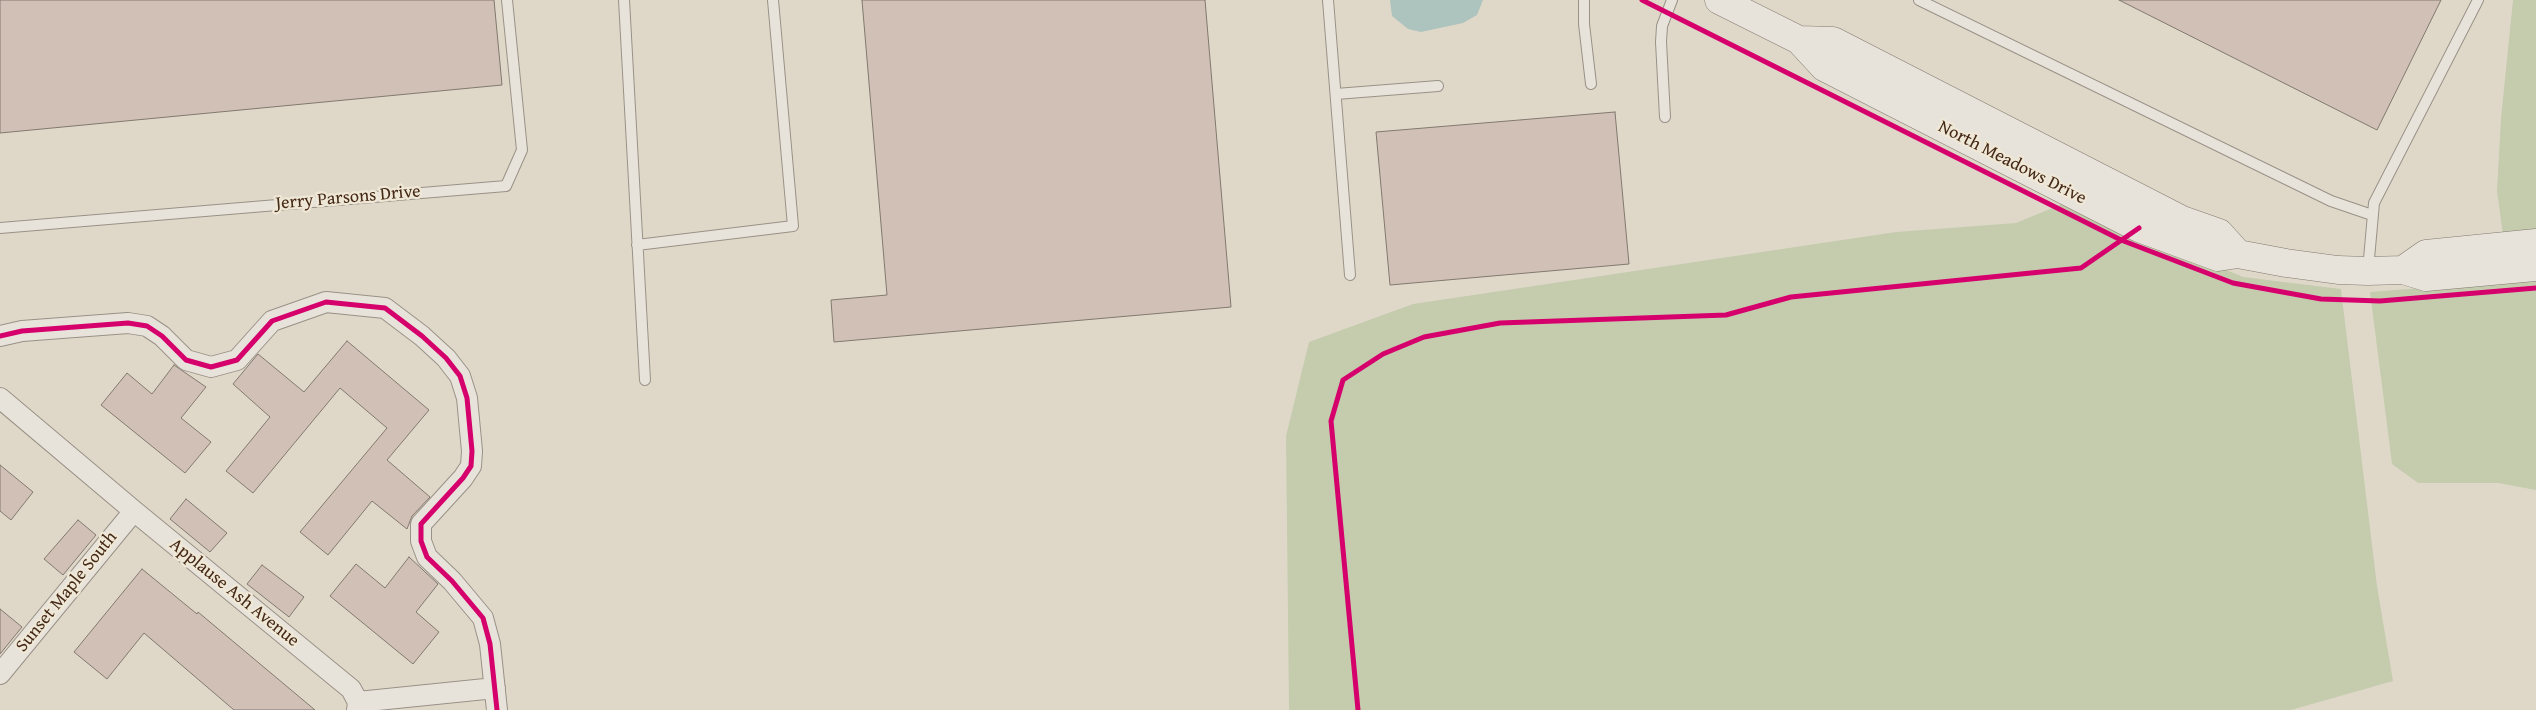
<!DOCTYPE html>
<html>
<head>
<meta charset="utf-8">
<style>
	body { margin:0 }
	canvas { display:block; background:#dfd8c9 }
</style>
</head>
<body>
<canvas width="2536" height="710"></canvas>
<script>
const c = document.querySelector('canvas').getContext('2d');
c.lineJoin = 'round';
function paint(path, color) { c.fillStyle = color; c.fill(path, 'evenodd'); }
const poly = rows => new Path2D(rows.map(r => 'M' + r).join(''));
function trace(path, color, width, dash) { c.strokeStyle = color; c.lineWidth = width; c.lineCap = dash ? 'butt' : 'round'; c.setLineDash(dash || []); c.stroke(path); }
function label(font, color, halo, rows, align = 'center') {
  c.font = font + ' "Gentium Book Plus",serif'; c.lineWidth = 4.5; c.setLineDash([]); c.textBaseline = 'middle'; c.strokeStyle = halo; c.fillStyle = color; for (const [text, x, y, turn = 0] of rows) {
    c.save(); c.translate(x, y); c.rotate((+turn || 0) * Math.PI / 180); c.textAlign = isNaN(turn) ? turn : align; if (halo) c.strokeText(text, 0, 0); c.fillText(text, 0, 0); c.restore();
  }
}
const green = poly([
	[2513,0,2536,0,2536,232,2503,235,2497,191,2501,118],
	[2067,202,2243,277,2341,289,2377,586,2393,681,2291,710,1289,710,1286,436,1309,342,1413,304,1896,232,2016,223],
	[2536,279,2536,490,2498,483,2418,483,2392,464,2370,292]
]);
const water = poly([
	[1390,0,1483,0,1477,15,1463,23,1421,32,1408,29,1392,16]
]);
const building = poly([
	[0,0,494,0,502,85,0,133,0,0],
	[862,0,1205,0,1231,307,834,342,831,300,887,295,862,0],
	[2119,0,2441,0,2377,130,2119,0],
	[1615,112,1629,264,1390,285,1376,132,1615,112],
	[347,341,429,410,387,460,430,497,412,516,407,529,372,501,328,555,300,532,387,428,340,388,253,493,226,471,270,417,233,384,258,354,304,392,347,341],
	[174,365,206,387,181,418,211,442,185,473,101,405,127,373,152,394,174,365],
	[0,465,33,492,11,520,0,511,0,465],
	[186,499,227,533,210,552,170,519,186,499],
	[78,520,96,535,63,575,44,559,78,520],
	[409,557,438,584,416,612,439,632,413,664,330,596,356,564,385,588,409,557],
	[262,565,304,597,289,617,247,584,262,565],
	[142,569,197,614,198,612,315,710,234,710,144,633,107,679,74,652,142,569],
	[0,609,22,627,0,654,0,609]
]);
const lane = poly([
	[624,0,645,380],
	[1328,0,1350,275],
	[1584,0,1584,24,1591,84],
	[1919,0,2331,201,2372,215],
	[1336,94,1438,86],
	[1665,117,1661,42,1662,26,1672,0],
	[0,228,506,186,522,150,507,0],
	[637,245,793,226,773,0],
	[2368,270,2374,203,2478,0]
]);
const street = poly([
	[0,336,22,331,128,323,147,326,162,336,186,360,211,367,237,360,272,321,326,302,385,308,422,336,446,358,460,376,467,398,472,451,471,466,463,478,421,524,421,541,427,557,452,581,483,618,490,644,497,710],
	[0,398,134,511,351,689,358,702,357,710],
	[0,674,134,511],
	[358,702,495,688]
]);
const secondary = poly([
	[1719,0,1799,40,1824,67,2139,228,2218,257,2238,254,2286,263,2338,270,2368,271,2403,270,2426,277,2536,267],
	[1799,40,1833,41,2182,220,2219,233,2238,254],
	[2403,270,2426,254,2536,243]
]);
const cycleway = poly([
	[1642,0,2121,240,2233,283,2321,299,2380,301,2536,288],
	[0,336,22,331,128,323,147,326,162,336,186,360,211,367,237,360,272,321,326,302,385,308,422,336,446,358,460,376,467,398,472,451,471,466,463,478,421,524,421,541,427,557,452,581,483,618,490,644,497,710],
	[1358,710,1331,421,1343,380,1383,354,1424,337,1500,323,1726,315,1791,297,2081,268,2139,228]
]);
const streetNames = [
	["North Meadows Drive",2012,163,27],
	["Jerry Parsons Drive",348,198,-5],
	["Sunset Maple South",67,592,-51],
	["Applause Ash Avenue",234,593,39]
];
paint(green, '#c5ccae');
paint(water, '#adc3bd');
paint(building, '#d1c0b6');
trace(building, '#82796f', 1);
trace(lane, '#999186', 12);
trace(street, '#999186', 22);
trace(secondary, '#82796f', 29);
trace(lane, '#e7e3db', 10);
trace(street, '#e7e3db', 20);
trace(secondary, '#e7e3db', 28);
trace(cycleway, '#d6006c', 5);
label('18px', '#452917', '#f0e8d6', streetNames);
</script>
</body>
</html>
